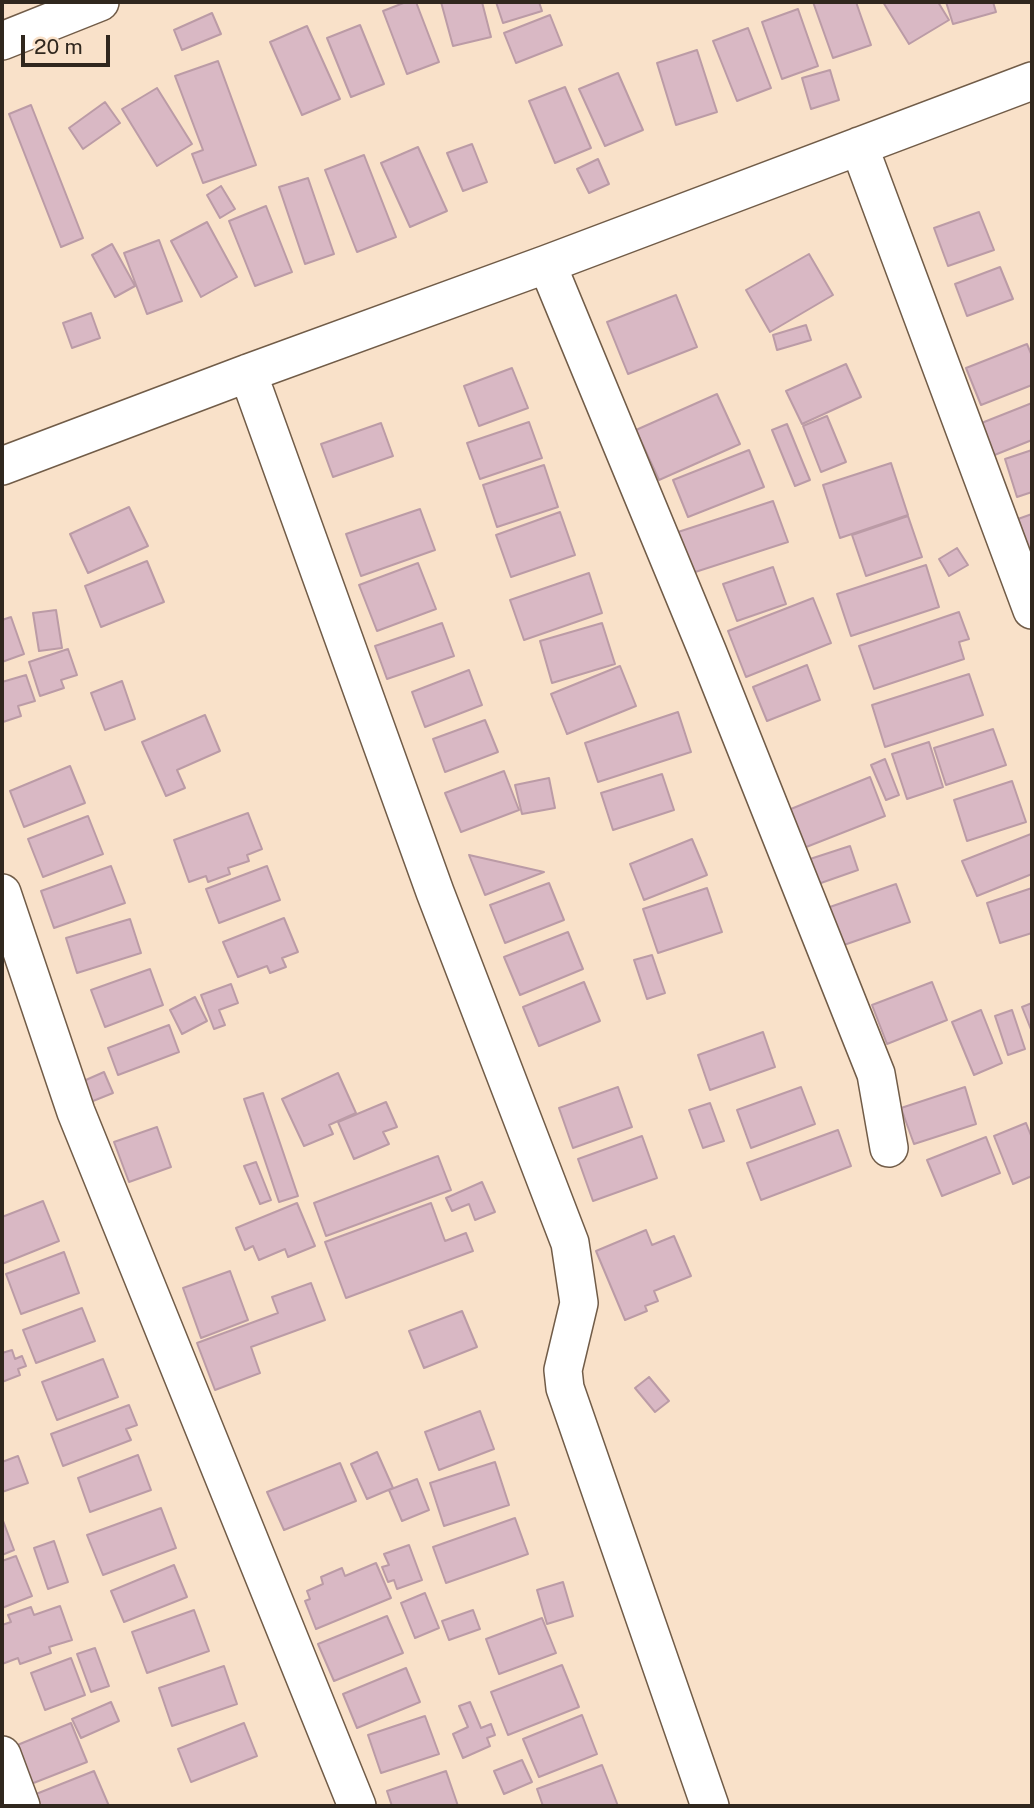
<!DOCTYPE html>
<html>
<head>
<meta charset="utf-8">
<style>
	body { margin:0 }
	#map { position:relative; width:1034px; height:1808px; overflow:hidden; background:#f9e1c9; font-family:"Public Sans",sans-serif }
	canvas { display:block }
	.frame { position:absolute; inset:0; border:4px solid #30271e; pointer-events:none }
	.scale { position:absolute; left:21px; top:35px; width:89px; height:32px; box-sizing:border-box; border:4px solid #30271e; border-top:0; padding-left:9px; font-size:21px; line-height:24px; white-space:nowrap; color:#30271e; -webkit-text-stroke:5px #f9e1c9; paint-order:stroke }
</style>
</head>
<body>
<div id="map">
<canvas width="1034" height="1808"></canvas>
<div class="frame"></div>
<div class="scale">20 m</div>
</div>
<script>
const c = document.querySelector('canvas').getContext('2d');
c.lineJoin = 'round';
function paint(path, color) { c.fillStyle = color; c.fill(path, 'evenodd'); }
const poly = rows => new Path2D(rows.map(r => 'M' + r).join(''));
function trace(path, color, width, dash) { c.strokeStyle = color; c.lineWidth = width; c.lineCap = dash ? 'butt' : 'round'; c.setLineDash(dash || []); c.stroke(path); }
const building = poly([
	[406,2,416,2,439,62,407,74,383,11,406,2],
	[441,2,482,2,491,37,453,46,441,2],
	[496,2,539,2,542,11,503,23,496,2],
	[813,2,856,2,871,45,833,58,813,2],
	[883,2,938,2,949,20,909,44,883,2],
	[946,2,993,2,996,12,953,24,946,2],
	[798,9,818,66,782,79,762,22,798,9],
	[212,13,221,34,182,50,174,30,212,13],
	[550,15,562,45,516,63,504,33,550,15],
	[360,25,384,84,351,97,327,38,360,25],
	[307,26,340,99,302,115,270,42,307,26],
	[748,28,771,88,737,101,713,41,748,28],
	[697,50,717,112,676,125,657,63,697,50],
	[218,61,256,165,203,183,192,154,203,150,175,76,218,61],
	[830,70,839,100,811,109,802,78,830,70],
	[618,73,643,130,605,146,579,89,618,73],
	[565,87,591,148,555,163,529,101,565,87],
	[157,88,192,144,157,166,122,109,157,88],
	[105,102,120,123,83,149,69,128,105,102],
	[31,105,83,238,61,247,9,114,31,105],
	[472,144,487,182,463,191,447,153,472,144],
	[418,147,447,211,410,227,381,163,418,147],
	[364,155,396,237,357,252,325,170,364,155],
	[598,159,609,184,589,193,577,169,598,159],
	[308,178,334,254,305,264,279,187,308,178],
	[221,186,235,209,220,218,207,195,221,186],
	[266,206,292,272,255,286,229,221,266,206],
	[979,212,994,250,948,266,934,228,979,212],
	[207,222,237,277,201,297,171,241,207,222],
	[159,240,182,301,147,314,124,253,159,240],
	[112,244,135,286,115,297,92,255,112,244],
	[809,254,833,295,770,332,746,290,809,254],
	[1000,267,1013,299,967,316,955,284,1000,267],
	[676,295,697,347,628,374,607,322,676,295],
	[91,313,100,338,72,348,63,323,91,313],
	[806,325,811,340,777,350,773,335,806,325],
	[1027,344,1032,356,1032,385,981,405,966,368,1027,344],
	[846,364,861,397,802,424,786,391,846,364],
	[512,368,528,408,479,426,464,386,512,368],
	[717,394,740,444,659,480,636,430,717,394],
	[1032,403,1032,440,992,456,979,424,1032,403],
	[827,416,846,462,821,472,803,426,827,416],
	[529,422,542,458,480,479,467,443,529,422],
	[381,423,393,456,333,477,321,444,381,423],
	[787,424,810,480,795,486,772,430,787,424],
	[749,450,764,487,688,517,673,480,749,450],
	[1032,450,1032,492,1017,497,1005,459,1032,450],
	[891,463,908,515,840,538,823,485,891,463],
	[544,465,558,507,497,527,483,485,544,465],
	[773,501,788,542,689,574,675,533,773,501],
	[129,507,148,546,88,573,70,534,129,507],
	[420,509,435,550,361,576,346,534,420,509],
	[560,512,575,555,511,577,496,535,560,512],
	[1032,514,1032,558,1018,519,1032,514],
	[908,516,922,557,866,576,852,535,908,516],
	[957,548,968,565,949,576,939,559,957,548],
	[147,561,164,602,101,627,85,586,147,561],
	[418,563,436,609,377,631,359,585,418,563],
	[926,565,939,607,851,636,837,594,926,565],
	[773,567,786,604,737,621,723,584,773,567],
	[589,573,602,613,524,640,510,600,589,573],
	[813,598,831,643,746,677,728,631,813,598],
	[56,610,62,648,39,651,33,613,56,610],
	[959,612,969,639,959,642,964,659,874,689,859,646,959,612],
	[11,617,24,654,2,662,2,620,11,617],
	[442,623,454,656,387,679,375,646,442,623],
	[602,623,615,664,552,683,540,641,602,623],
	[68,649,77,675,61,680,64,688,40,696,29,662,68,649],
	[807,665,820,700,767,721,753,687,807,665],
	[620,666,636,706,567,734,551,694,620,666],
	[469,670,482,705,425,727,412,692,469,670],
	[969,674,983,715,885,747,872,705,969,674],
	[26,675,35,701,18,706,21,716,3,722,2,682,26,675],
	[122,681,135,719,105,730,91,693,122,681],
	[678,712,691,752,598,782,585,743,678,712],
	[205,715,220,751,177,770,185,788,166,796,142,742,205,715],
	[485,720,498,752,445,772,433,739,485,720],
	[993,729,1006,765,946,785,934,748,993,729],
	[929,742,943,787,907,799,892,754,929,742],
	[885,759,899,795,886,800,871,765,885,759],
	[70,766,85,803,24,827,10,791,70,766],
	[504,771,519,810,461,832,445,793,504,771],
	[662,774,674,810,613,830,601,793,662,774],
	[870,777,885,816,791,853,776,815,870,777],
	[549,778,555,808,522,814,515,785,549,778],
	[1012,781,1026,822,967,841,954,800,1012,781],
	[248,813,262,849,247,855,249,861,228,868,230,874,208,882,206,876,189,882,174,840,248,813],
	[88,816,103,854,43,877,28,839,88,816],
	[1031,834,1032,838,1032,874,977,896,962,861,1031,834],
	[692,839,707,875,644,900,630,864,692,839],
	[850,846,858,870,818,884,810,859,850,846],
	[469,855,544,872,485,895,469,855],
	[111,866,125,903,54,928,41,891,111,866],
	[267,866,280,900,219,923,206,889,267,866],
	[549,883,564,920,505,943,490,905,549,883],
	[896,884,910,922,841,946,827,908,896,884],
	[707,888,722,932,658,953,643,909,707,888],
	[1032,888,1032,933,1000,943,987,903,1032,888],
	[284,918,298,952,282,958,286,967,270,973,267,966,238,977,223,942,284,918],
	[130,919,141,953,77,973,66,938,130,919],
	[568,932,583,969,520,995,504,957,568,932],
	[652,955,665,993,647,999,634,960,652,955],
	[150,969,163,1005,105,1027,91,990,150,969],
	[584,982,600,1021,539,1046,523,1007,584,982],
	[932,982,947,1020,887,1044,872,1005,932,982],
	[231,984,238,1003,219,1010,225,1025,214,1029,201,995,231,984],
	[195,997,207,1021,182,1034,170,1010,195,997],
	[1032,1003,1032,1032,1022,1007,1032,1003],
	[981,1010,1002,1063,974,1075,952,1022,981,1010],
	[1012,1010,1025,1049,1008,1055,995,1016,1012,1010],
	[169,1025,179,1052,118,1075,108,1048,169,1025],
	[763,1032,775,1067,710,1090,698,1055,763,1032],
	[104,1072,113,1093,88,1103,79,1083,104,1072],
	[338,1073,356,1113,329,1125,333,1134,304,1146,282,1099,338,1073],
	[618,1087,632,1127,573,1148,559,1108,618,1087],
	[801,1087,815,1124,751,1148,737,1110,801,1087],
	[965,1087,976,1124,914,1144,901,1108,965,1087],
	[263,1093,298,1196,279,1202,244,1099,263,1093],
	[386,1102,397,1127,383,1132,389,1144,354,1159,338,1122,386,1102],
	[710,1103,724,1141,703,1148,689,1110,710,1103],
	[1026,1123,1032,1138,1032,1176,1013,1184,994,1136,1026,1123],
	[157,1127,171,1167,129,1182,114,1142,157,1127],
	[838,1130,851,1166,761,1200,747,1163,838,1130],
	[642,1136,657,1178,593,1201,578,1159,642,1136],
	[986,1137,1000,1173,942,1196,927,1160,986,1137],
	[438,1156,451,1190,326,1236,314,1203,438,1156],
	[256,1162,271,1200,260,1204,244,1166,256,1162],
	[482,1182,495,1212,475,1220,469,1204,452,1211,446,1198,482,1182],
	[43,1201,59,1241,2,1264,2,1217,43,1201],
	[297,1203,315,1246,288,1257,285,1249,259,1260,253,1246,245,1250,236,1228,297,1203],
	[431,1203,445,1241,466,1233,473,1251,346,1298,325,1242,431,1203],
	[646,1230,652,1245,674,1236,691,1276,654,1291,658,1301,645,1306,647,1311,625,1320,596,1251,646,1230],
	[64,1252,79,1293,21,1314,6,1274,64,1252],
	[230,1271,248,1320,201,1338,183,1288,230,1271],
	[311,1283,325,1320,251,1347,260,1373,215,1390,197,1343,278,1313,272,1297,311,1283],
	[82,1308,95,1341,36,1363,23,1330,82,1308],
	[462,1311,477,1347,424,1368,409,1331,462,1311],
	[12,1350,15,1359,22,1356,26,1366,18,1369,20,1375,2,1382,2,1353,12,1350],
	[103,1359,118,1397,57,1420,42,1382,103,1359],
	[649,1377,669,1401,655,1412,635,1388,649,1377],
	[129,1405,137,1425,126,1429,131,1440,63,1466,51,1434,129,1405],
	[480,1411,494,1449,439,1470,425,1432,480,1411],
	[377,1452,393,1488,367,1499,351,1464,377,1452],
	[138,1455,151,1490,90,1512,78,1478,138,1455],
	[18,1456,28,1483,2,1492,2,1462,18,1456],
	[495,1462,509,1505,444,1526,430,1483,495,1462],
	[340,1463,356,1501,284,1530,267,1492,340,1463],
	[417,1479,429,1510,402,1521,389,1490,417,1479],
	[161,1508,176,1548,103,1575,87,1535,161,1508],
	[2,1518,14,1550,2,1555,2,1518],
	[515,1518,528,1554,446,1583,433,1547,515,1518],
	[54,1541,68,1582,48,1589,34,1548,54,1541],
	[409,1545,422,1580,397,1589,394,1580,388,1582,382,1567,389,1565,384,1554,409,1545],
	[16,1556,32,1596,2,1608,2,1561,16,1556],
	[376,1563,391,1598,316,1629,305,1601,310,1599,307,1591,323,1584,321,1577,342,1568,345,1576,376,1563],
	[174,1565,187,1597,124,1622,111,1591,174,1565],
	[563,1582,573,1616,547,1624,537,1590,563,1582],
	[425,1593,439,1628,415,1638,401,1603,425,1593],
	[60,1606,72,1640,49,1647,51,1653,20,1664,18,1658,2,1664,2,1625,11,1622,8,1615,31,1607,34,1615,60,1606],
	[194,1610,209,1651,147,1673,132,1632,194,1610],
	[473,1610,480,1629,449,1640,442,1621,473,1610],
	[387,1616,403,1653,334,1681,318,1644,387,1616],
	[542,1618,556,1653,499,1674,486,1639,542,1618],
	[95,1648,109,1686,91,1692,77,1654,95,1648],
	[71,1658,85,1695,45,1710,31,1673,71,1658],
	[562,1665,579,1707,508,1735,491,1692,562,1665],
	[224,1666,237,1704,172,1726,159,1688,224,1666],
	[406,1668,420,1702,357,1728,343,1694,406,1668],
	[111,1702,119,1721,81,1738,72,1719,111,1702],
	[470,1702,481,1728,491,1724,495,1735,487,1738,490,1746,463,1758,453,1734,468,1727,459,1706,470,1702],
	[582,1715,597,1754,539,1777,523,1739,582,1715],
	[425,1716,439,1754,381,1773,368,1735,425,1716],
	[71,1723,87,1762,31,1784,15,1746,71,1723],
	[244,1723,257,1756,191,1782,178,1749,244,1723],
	[522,1760,532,1782,504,1794,494,1771,522,1760],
	[602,1765,618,1806,543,1806,537,1789,602,1765],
	[94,1771,109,1806,35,1806,31,1796,94,1771],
	[446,1771,458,1806,392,1806,387,1791,446,1771]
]);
const minor = poly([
	[2,41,100,2],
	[859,146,1032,610],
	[547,264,708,653,876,1074,889,1148],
	[248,373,435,892,570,1243,579,1303,563,1370,565,1388,710,1806],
	[2,466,248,373,547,264,1032,81],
	[2,893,76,1112,357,1806],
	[2,1755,21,1806]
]);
paint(building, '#d9b8c4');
trace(building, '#bb9ba6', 2);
trace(minor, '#715c48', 40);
trace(minor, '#fff', 37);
</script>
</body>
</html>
